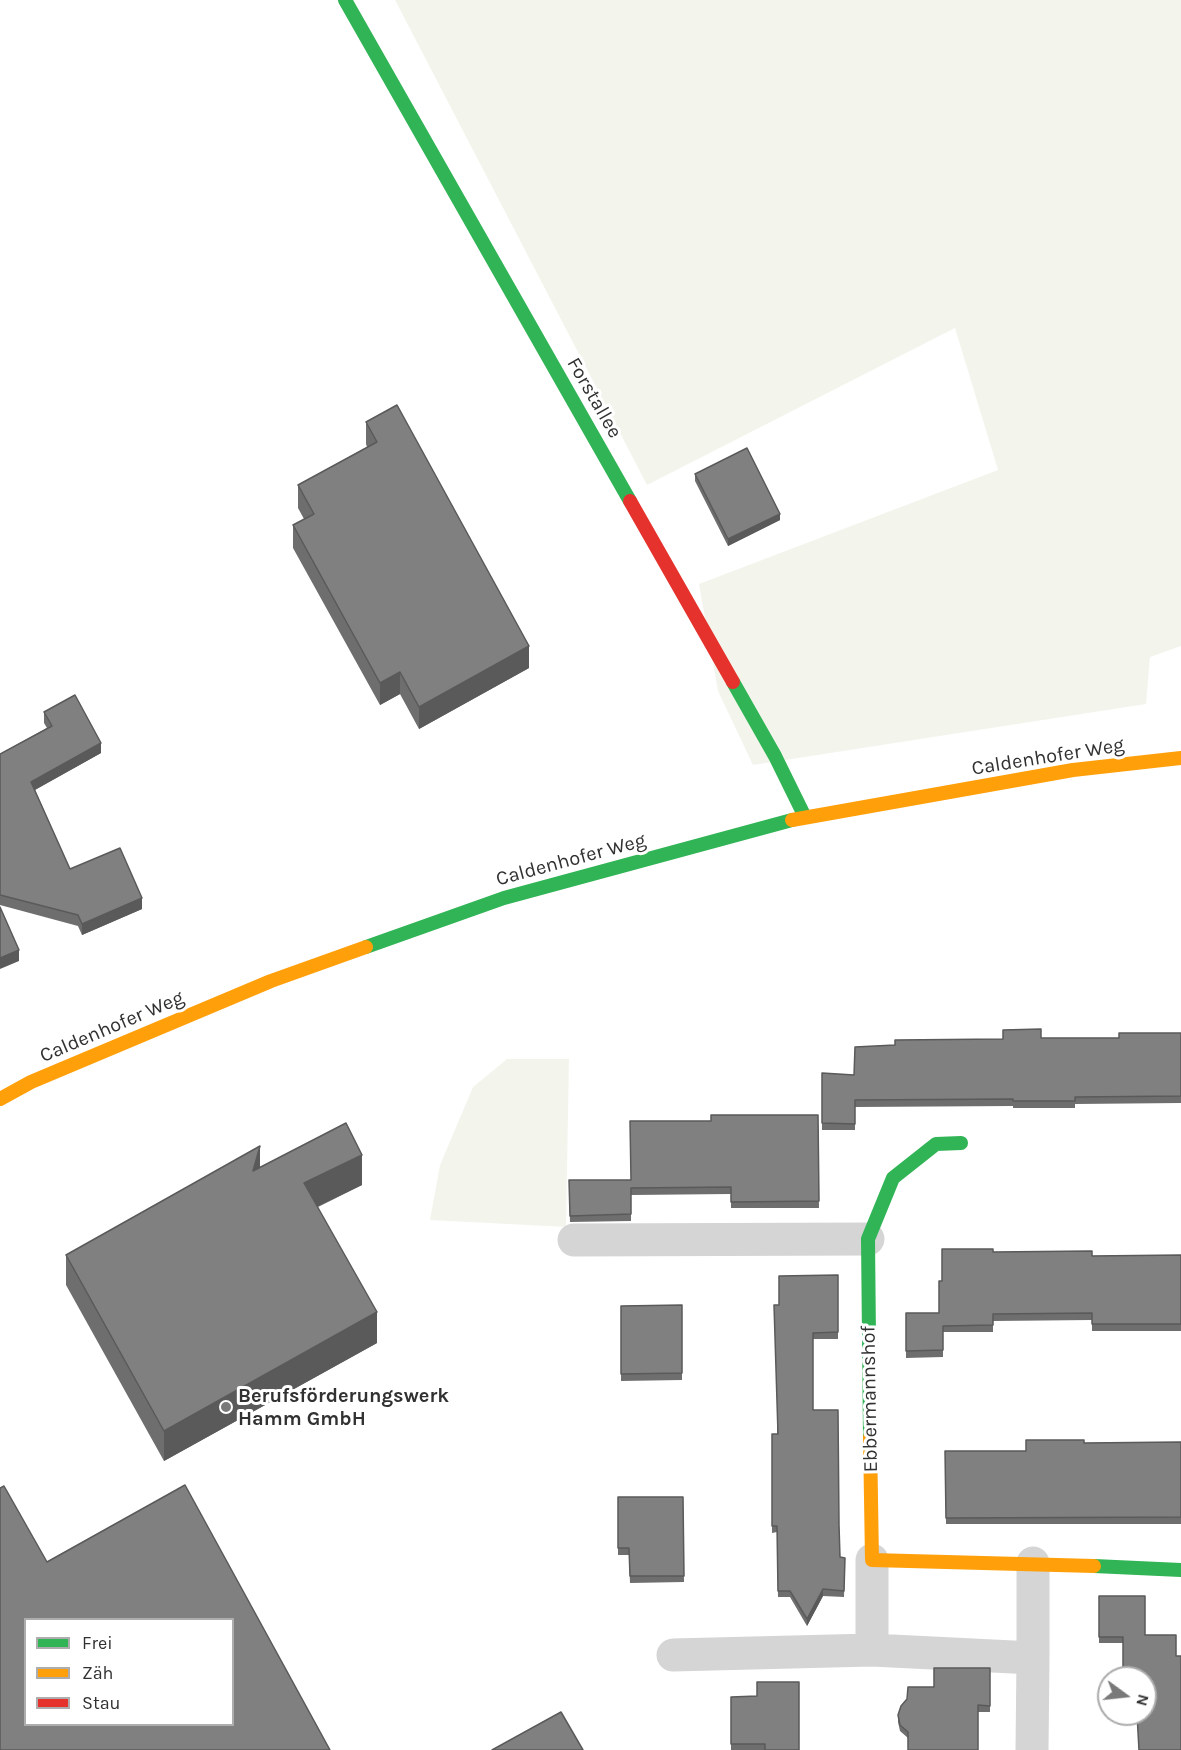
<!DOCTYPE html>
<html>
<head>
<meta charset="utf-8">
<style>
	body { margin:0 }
	#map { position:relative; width:1181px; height:1750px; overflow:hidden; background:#fff; font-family:Karla,sans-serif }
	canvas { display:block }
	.legend { position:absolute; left:24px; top:1618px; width:210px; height:108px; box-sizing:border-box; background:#fff; border:2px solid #adadad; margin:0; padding:8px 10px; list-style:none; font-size:18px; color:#313131 }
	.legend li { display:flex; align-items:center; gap:12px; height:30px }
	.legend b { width:30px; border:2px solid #adadad }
	.north { position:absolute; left:1097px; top:1666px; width:60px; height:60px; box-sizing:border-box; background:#fff; border:2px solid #adadad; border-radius:50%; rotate:105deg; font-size:16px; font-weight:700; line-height:24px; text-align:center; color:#313131 }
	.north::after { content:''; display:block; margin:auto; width:21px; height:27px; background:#797979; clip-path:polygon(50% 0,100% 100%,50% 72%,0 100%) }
</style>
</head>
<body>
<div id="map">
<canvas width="1181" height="1750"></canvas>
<ul class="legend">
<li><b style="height:8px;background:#30b455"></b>Frei</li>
<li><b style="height:8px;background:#ff9f0a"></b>Zäh</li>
<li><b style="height:8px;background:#e5322d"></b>Stau</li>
</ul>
<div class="north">N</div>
</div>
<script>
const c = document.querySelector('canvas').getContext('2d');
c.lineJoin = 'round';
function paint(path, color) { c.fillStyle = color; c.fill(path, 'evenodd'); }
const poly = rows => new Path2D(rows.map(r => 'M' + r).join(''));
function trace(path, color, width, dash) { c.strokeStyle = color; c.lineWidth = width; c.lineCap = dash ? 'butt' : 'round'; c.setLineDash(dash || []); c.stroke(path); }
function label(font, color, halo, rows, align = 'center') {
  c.font = font + ' Karla,sans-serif'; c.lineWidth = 6; c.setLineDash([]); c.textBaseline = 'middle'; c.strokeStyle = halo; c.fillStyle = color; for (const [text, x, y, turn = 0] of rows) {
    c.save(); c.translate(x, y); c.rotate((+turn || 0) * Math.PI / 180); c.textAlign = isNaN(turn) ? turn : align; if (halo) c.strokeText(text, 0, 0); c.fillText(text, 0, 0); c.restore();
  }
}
const green = poly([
	[395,0,1181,0,1181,646,1150,657,1146,704,753,765,718,691,699,584,998,470,955,328,647,485],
	[507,1059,569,1059,566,1227,430,1220,440,1165,473,1087]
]);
const street = poly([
	[574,1240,868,1239],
	[872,1560,872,1650,1033,1658,1033,1563],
	[673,1655,872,1650],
	[1032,1750,1033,1658]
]);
const fast = poly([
	[345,0,630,501],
	[733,682,775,756,805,817],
	[366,947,504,898,792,820],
	[870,1437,868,1239,893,1178,936,1144,961,1143],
	[1094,1566,1181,1570]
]);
const slow = poly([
	[792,820,1073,770,1181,758],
	[0,1099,31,1082,271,981,366,947],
	[870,1437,872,1560,1094,1566]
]);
const jam = poly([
	[630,501,733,682]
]);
const wall = poly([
	[366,422,529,668,419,729,400,694,380,705,293,548,293,525,304,519,298,508,298,485,367,447,366,444],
	[695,474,780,520,728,546,695,481],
	[44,712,101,753,35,790,70,869,142,909,82,935,78,926,0,905,0,754,47,728,44,723],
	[1181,1033,1181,1103,1075,1104,1075,1108,1013,1108,1013,1106,855,1107,855,1130,822,1130,822,1073,854,1075,1003,1039,1119,1038],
	[818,1115,819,1208,731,1208,731,1194,631,1195,631,1221,570,1222,569,1180,631,1180,711,1121],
	[260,1167,362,1185,318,1207,377,1343,164,1461,66,1285,66,1255],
	[993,1252,1092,1256,1181,1255,1181,1331,1092,1331,1092,1320,993,1321,993,1332,943,1332,943,1357,906,1358,906,1313,939,1313,942,1281],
	[838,1275,838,1339,813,1339,813,1410,839,1525,840,1557,845,1558,844,1597,823,1596,807,1626,790,1597,778,1597,777,1532,772,1533,772,1434,777,1434,779,1305],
	[682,1305,682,1380,621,1381,621,1306],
	[1181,1442,1181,1524,946,1524,945,1451,1026,1451,1084,1443],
	[618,1497,683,1497,684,1582,630,1583,629,1555,618,1555],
	[1099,1596,1145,1635,1176,1656,1145,1714,1123,1643,1099,1643],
	[990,1668,990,1712,978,1712,908,1738,900,1731,898,1722,898,1715,934,1687],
	[731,1697,799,1750,731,1750]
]);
const shadedWall = poly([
	[780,514,780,520,728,546,728,539],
	[529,646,529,668,419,729,419,707],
	[400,672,400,694,380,705,380,683],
	[101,743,101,753,31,792,31,782],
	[142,898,142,909,82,935,82,924],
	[19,950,19,961,0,969,0,958],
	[260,1146,260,1177,253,1171],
	[362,1155,362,1185,304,1213,304,1183],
	[377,1312,377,1343,164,1461,164,1431],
	[823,1589,823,1596,807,1626,807,1619]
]);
const building = poly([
	[397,405,529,646,419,707,400,672,380,683,293,525,314,514,298,485,377,442,366,422,397,405],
	[747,448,780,514,728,539,695,474,747,448],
	[75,695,101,743,31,782,70,869,120,848,142,898,82,924,78,915,0,895,0,754,52,726,44,712,75,695],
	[0,907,19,950,0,958,0,907],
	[1041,1029,1041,1038,1119,1038,1119,1033,1181,1033,1181,1096,1075,1097,1075,1101,1013,1101,1013,1099,855,1100,855,1124,822,1123,822,1073,854,1075,855,1047,895,1045,895,1040,1003,1039,1003,1030,1041,1029],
	[711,1115,818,1115,819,1201,731,1202,731,1187,631,1188,631,1214,570,1216,569,1180,631,1180,630,1121,711,1121,711,1115],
	[346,1123,362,1155,304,1183,377,1312,164,1431,66,1255,260,1146,253,1171,346,1123],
	[942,1249,993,1249,993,1252,1092,1251,1092,1256,1181,1255,1181,1324,1092,1324,1092,1313,993,1314,993,1325,943,1326,943,1350,906,1351,906,1313,939,1313,939,1281,942,1281,942,1249],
	[838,1275,838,1332,813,1333,813,1410,838,1410,839,1525,840,1557,845,1558,844,1591,823,1589,807,1619,790,1591,778,1591,777,1526,772,1526,772,1434,778,1434,774,1305,779,1305,779,1276,838,1275],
	[682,1305,682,1373,621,1374,621,1306,682,1305],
	[1026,1440,1084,1440,1084,1443,1181,1442,1181,1517,946,1518,945,1451,1026,1451,1026,1440],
	[185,1485,330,1750,0,1750,0,1488,4,1486,47,1562,185,1485],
	[26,1620,232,1620,232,1725,26,1725,26,1620],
	[618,1497,683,1497,684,1576,630,1576,629,1548,618,1548,618,1497],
	[1099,1596,1145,1596,1145,1635,1176,1635,1176,1656,1181,1656,1181,1750,1139,1750,1137,1714,1145,1714,1145,1678,1123,1678,1123,1637,1099,1637,1099,1596],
	[934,1668,990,1668,990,1706,978,1705,978,1750,908,1750,908,1732,900,1725,898,1715,901,1706,907,1699,908,1687,934,1687,934,1668],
	[757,1682,799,1682,799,1750,765,1750,765,1744,731,1744,731,1697,757,1696,757,1682],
	[561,1712,583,1750,492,1750,561,1712]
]);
const markers = [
	[226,1407,6,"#797979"]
];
const streetNames = [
	["Forstallee",594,398,60],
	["Caldenhofer Weg",1048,757,-9],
	["Caldenhofer Weg",571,860,-15],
	["Caldenhofer Weg",112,1027,-23],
	["Ebbermannshof",870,1399,-91]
];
const poiNames = [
	["Berufsförderungswerk",238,1396],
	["Hamm GmbH",238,1419]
];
paint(green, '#f3f5ed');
trace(street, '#d5d5d5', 33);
trace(fast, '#30b455', 14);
trace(slow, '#ff9f0a', 14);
trace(jam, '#e5322d', 14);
paint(wall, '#6e6e6e');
paint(shadedWall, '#5a5a5a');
paint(building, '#808080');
trace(building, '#5a5a5a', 1.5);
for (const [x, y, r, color] of markers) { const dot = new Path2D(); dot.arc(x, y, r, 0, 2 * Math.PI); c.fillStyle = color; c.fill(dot); trace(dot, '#fff', 2); }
label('20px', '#313131', '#fff', streetNames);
label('bold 20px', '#313131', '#fff', poiNames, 'left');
</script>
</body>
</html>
